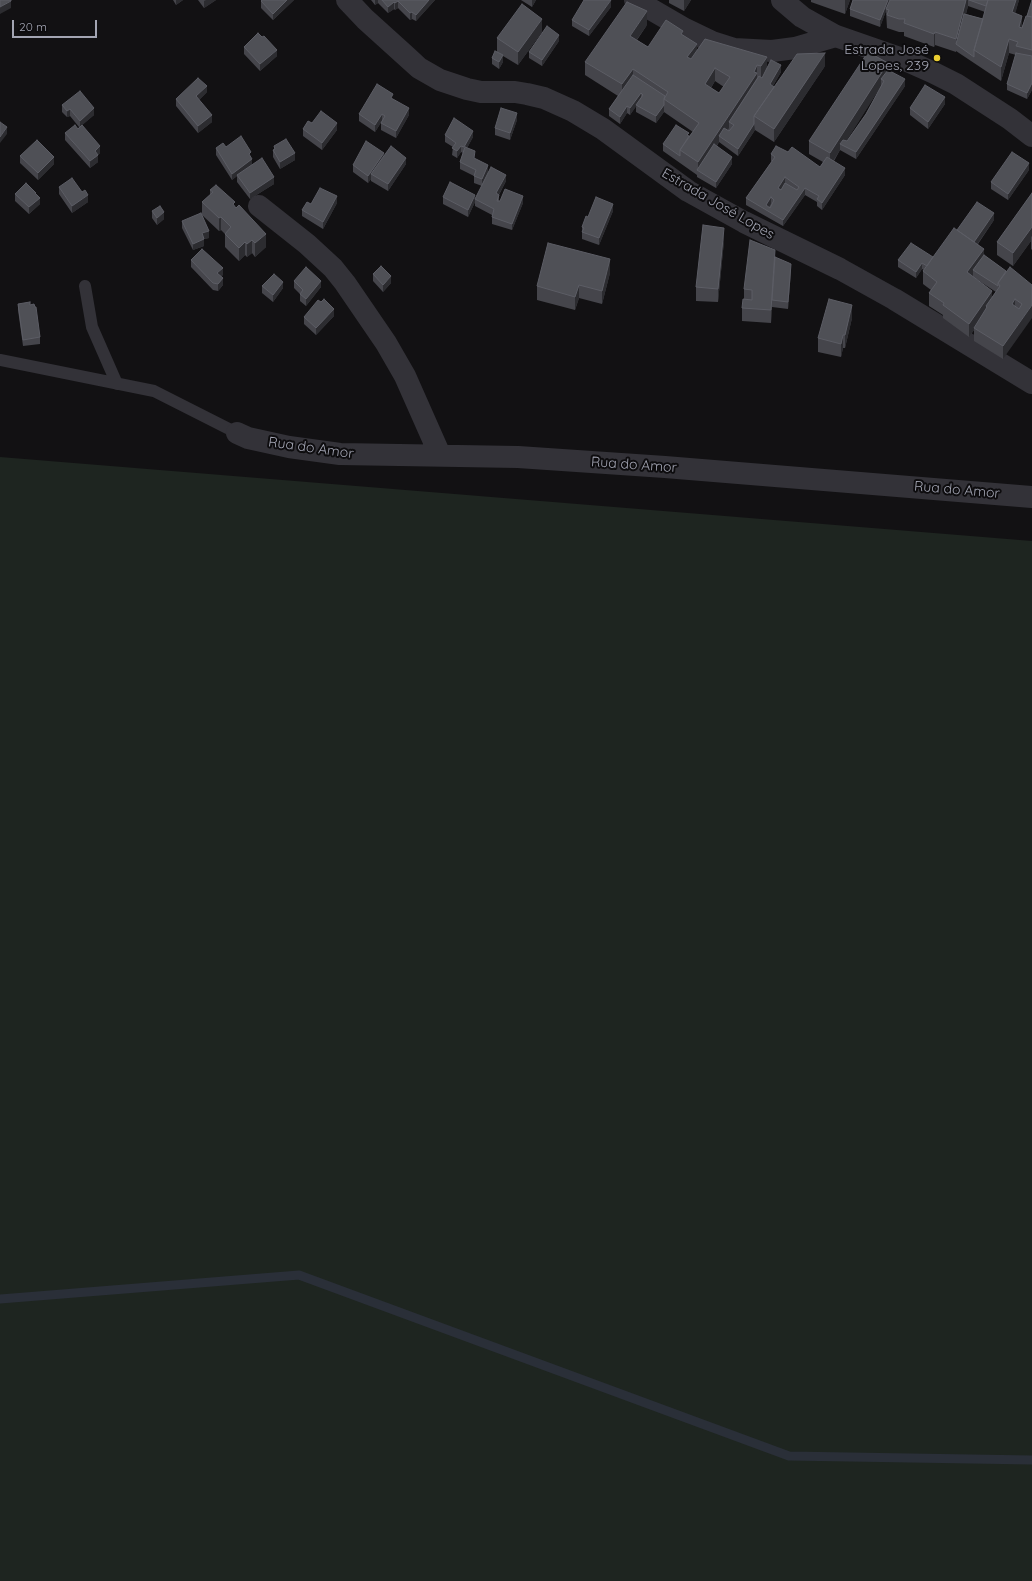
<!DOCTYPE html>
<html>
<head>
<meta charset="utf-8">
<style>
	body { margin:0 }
	#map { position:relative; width:1032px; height:1581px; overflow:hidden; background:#121113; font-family:Quicksand,sans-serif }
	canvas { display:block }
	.scale { position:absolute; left:12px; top:20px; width:85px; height:18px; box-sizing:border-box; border:2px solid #a3a5b3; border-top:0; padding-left:5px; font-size:12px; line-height:14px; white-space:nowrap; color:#a3a5b3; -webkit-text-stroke:3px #0d0c0e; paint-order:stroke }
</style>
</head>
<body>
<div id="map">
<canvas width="1032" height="1581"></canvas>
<div class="scale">20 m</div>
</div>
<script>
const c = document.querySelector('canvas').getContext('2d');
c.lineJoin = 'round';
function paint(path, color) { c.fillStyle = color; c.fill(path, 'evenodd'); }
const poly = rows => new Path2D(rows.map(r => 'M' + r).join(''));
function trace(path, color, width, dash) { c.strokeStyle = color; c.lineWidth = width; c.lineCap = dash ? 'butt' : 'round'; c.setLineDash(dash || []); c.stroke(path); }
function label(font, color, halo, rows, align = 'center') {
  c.font = font + ' Quicksand,sans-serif'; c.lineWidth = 4; c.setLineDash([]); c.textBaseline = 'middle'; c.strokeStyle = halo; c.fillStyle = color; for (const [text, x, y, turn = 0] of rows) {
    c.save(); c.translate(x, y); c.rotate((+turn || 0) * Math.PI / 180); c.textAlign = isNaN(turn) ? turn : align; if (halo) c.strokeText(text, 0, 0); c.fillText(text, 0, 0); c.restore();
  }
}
const green = poly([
	[0,457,1032,541,1032,1581,0,1581]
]);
const stream = poly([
	[0,1299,299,1275,789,1456,1032,1460]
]);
const lane = poly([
	[85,286,92,327,117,384],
	[0,360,154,391,237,433]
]);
const street = poly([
	[347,0,365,19,407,57,419,68,440,80,467,89,481,92,515,92,527,94,544,98,573,111,603,129,688,191,744,222,840,269,894,299,1032,383],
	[635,0,685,29,712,42,734,49,772,51,795,48,836,36],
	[782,0,802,17,836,36,905,60,932,72,956,84,1010,119,1032,136],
	[259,206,307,244,333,268,345,283,386,343,405,376,440,455],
	[237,433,248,438,289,447,340,454,518,457,665,467,1032,497]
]);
const wall = poly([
	[173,0,183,0,176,5],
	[198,0,216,0,204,8],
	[294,0,273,20,261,8,261,1],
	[371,0,435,0,416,21,412,19,410,20,398,8,395,10,394,9,388,13,378,3,375,5],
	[521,0,536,0,532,7],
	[669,0,691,0,684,11,669,3],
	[811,0,850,0,845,14,811,2],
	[853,0,1019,0,1015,13,1022,26,1027,16,1032,0,1032,90,1027,99,1007,90,1007,84,1016,55,1009,53,1001,81,956,51,956,52,935,45,934,47,904,36,904,32,899,32,887,28,886,11,880,27,850,16,850,9],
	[968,6,985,12,983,19,966,14],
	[611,7,589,36,572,26,572,20],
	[647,25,637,40,648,47,683,35,697,51,705,39,767,68,781,72,773,86,774,87,825,66,774,142,755,130,738,156,719,142,717,146,732,164,716,188,697,177,697,175,663,151,663,144,689,136,693,132,664,112,656,123,636,112,636,106,630,115,627,113,620,124,609,116,609,109,618,96,585,75,585,62],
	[715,81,724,87,719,93,711,88],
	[542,32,518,65,503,56,503,62,499,69,492,64,492,58,497,51,497,38],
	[559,41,542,66,529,58,529,52],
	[244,47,277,56,260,71,244,54],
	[888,70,905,86,856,159,840,150,834,161,845,175,822,210,817,206,817,202,805,195,783,226,746,205,746,198,772,161,771,161,771,154,788,152,820,167,823,162,809,154,809,141],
	[881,86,866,114,847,141,846,141],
	[207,92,199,100,212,122,198,133,176,106,176,99],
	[393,100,409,115,396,138,381,130,381,123,382,121,375,132,359,121,359,114],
	[945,104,928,129,910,115,910,108],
	[62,105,94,115,82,125,100,153,98,155,98,162,90,168,65,140,65,133,78,129,79,127,70,116,67,117,62,112],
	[517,120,510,140,495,135,495,128],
	[312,123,337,130,322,150,303,136,303,129],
	[445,135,473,137,467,148,475,159,488,172,484,182,506,181,499,195,499,201,523,203,512,230,492,224,492,215,475,206,475,199,482,186,474,183,474,176,460,169,460,162,463,153,461,152,457,158,452,155,453,147,445,142],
	[274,146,295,160,280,169,273,157,273,150,274,150],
	[226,147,251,158,252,165,274,184,250,199,237,182,237,176,232,180,216,155,216,148],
	[384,155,406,164,388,191,371,181,371,179,368,183,353,172,353,165],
	[20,156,54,164,38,180,20,163],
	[1029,170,1008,200,991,189,991,182],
	[59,187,88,202,72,213,59,194],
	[210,190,235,207,266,247,255,257,252,253,247,257,245,255,239,261,225,247,225,234,221,230,219,231,202,215,202,202,210,195],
	[1032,193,1032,250,1031,249,1031,241,1013,266,997,255,997,242],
	[15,194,36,194,40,204,29,214,15,201],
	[443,197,475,202,468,217,443,204],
	[337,203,323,229,302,216,302,210],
	[152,211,164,219,157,225,152,218],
	[613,211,599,245,582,239,582,227,588,217],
	[994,220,978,244,984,255,1006,271,1032,285,1003,359,974,341,974,330,969,337,943,318,943,315,929,306,929,293,931,290,923,284,923,271,924,270,922,269,916,278,898,267,898,260,933,257,957,230],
	[973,277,996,292,992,297],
	[182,221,209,238,204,239,204,246,193,250,182,228],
	[724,241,718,302,696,301,696,287],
	[775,257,791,271,788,309,772,307,771,323,742,321,742,308,744,299,744,289],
	[191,260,223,275,221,276,223,285,218,291,213,290,191,267],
	[610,273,602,304,579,298,575,310,537,300,537,286],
	[373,274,391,283,383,292,373,281],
	[294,281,321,287,306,306,300,301,300,294,294,288],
	[262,286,283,288,273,302,262,293],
	[18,304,30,305,40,337,40,344,23,346,18,310],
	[334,316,316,335,304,324,304,317],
	[852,318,845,348,843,348,841,357,818,352,818,338]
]);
const shadedWall = poly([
	[176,0,183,0,176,5],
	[206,0,216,0,204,8,204,1],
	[287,0,294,0,273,20,273,14],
	[375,0,378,0,378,3,375,5],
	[429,0,435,0,416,21,416,15],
	[532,0,536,0,532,7],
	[611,0,611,7,589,36,589,30],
	[684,0,691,0,684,11],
	[845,0,850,0,845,14],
	[888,0,891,0,886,9,886,11,880,27,880,20],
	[966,0,968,0,968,6,958,45,956,44,956,52,956,39],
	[1016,0,1019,0,1012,26,1012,12],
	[11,1,11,8,0,14,0,7],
	[398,1,398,8,395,10,395,3],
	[394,2,394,9,388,13,388,7],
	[647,11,647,25,630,49,630,36],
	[412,12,412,19,410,20,410,13],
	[1022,16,1022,29,1019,27],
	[542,19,542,32,518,65,518,52],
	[935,32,935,45,934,47,934,34],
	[559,35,559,41,542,66,542,60],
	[1009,39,1009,53,1001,81,1001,67],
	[697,44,697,57,687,70,687,57],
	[277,50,277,56,260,71,260,64],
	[825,53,825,66,774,142,774,129],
	[503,55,503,62,499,69,499,62],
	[767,57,767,71,761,80,761,66],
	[888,63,888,76,881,79,881,86,844,145,840,144,840,150,830,166,830,153],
	[757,65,757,78,729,122,729,128,722,138,719,136,719,142,700,172,698,170,698,162],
	[781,65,781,72,770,91,770,84],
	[715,68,715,81,705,97,705,84],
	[633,69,633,82,622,98,622,84],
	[905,79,905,86,856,159,856,152],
	[1032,83,1032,90,1027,99,1027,93],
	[207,86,207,92,196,103,196,96],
	[641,93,641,100,630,115,630,108],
	[945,97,945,104,928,129,928,122],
	[664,105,664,112,656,123,656,116],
	[627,106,627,113,620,124,620,117],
	[94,108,94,115,80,127,80,121],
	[409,108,409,115,396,138,396,131],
	[70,109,70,116,67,117,67,111],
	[517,113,517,120,510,140,510,133],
	[382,114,382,121,375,132,375,125],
	[212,115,212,122,198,133,198,126],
	[337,123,337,130,322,150,322,143],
	[754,124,755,130,738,156,738,149],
	[7,127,7,134,0,143,0,137],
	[473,131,473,137,464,154,464,147],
	[100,146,100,153,95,158,95,151],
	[461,146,461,152,457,158,457,151],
	[295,153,295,160,280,169,280,162],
	[384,153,384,160,371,174,371,179,368,183,368,176],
	[98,155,98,162,90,168,90,161],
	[54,157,54,164,38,180,38,173],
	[732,157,732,164,716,188,716,182],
	[406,158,406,164,388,191,388,184],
	[252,159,252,166,237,175,237,176,232,180,232,174],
	[1029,163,1029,170,1008,200,1008,194],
	[488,165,488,172,482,186,482,179],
	[845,168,845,175,822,210,822,203],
	[506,175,506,181,496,200,496,193],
	[274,177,274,184,250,199,250,193],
	[785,177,785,184,778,195,778,188],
	[805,188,805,195,783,226,783,220],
	[88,195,88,202,72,213,72,206],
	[475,195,475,202,468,217,468,210],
	[337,196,337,203,323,229,323,222],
	[523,196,523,203,512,230,512,224],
	[771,197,771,204,767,210,766,205],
	[40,198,40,204,29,214,29,207],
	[613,204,613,211,599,245,599,238],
	[164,212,164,219,157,225,157,218],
	[994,213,994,220,971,253,971,246],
	[221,217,221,230,219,231,219,218],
	[1032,227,1032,237,1031,236,1031,241,1013,266,1013,253],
	[724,228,724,241,718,302,718,289],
	[209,231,209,238,204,239,204,246,193,250,193,244,202,233],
	[266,234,266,247,255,257,255,243],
	[252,240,252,253,247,257,247,244],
	[245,242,245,255,239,261,239,248],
	[984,249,984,262,973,270,973,277,967,272],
	[775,250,775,264,772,300,771,323,771,310],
	[610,259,610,273,602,304,602,291],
	[922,263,922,269,916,278,916,272],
	[791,264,791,271,788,309,788,302],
	[223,268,223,275,217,280,217,273],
	[391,276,391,283,383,292,383,285],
	[223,278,223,285,218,291,218,284],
	[321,281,321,287,306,306,306,299],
	[283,282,283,288,273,302,273,295],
	[579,285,579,298,575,310,575,297],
	[992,291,992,304,987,307,986,306,986,313,974,328,974,330,969,337,969,324],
	[1015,299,1015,312,1012,304],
	[852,305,852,318,845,348,845,335],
	[1032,305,1032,318,1003,359,1003,346],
	[334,309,334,316,316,335,316,328],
	[843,335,843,348,841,357,841,344]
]);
const building = poly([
	[0,0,11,0,11,1,0,7,0,0],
	[262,0,287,0,273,14,261,1,262,0],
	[382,0,429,0,416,15,412,12,410,13,398,1,395,3,394,2,388,7,382,0],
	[584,0,611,0,589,30,572,20,584,0],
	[853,0,888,0,880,20,850,9,853,0],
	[890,0,966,0,956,39,935,32,934,34,904,23,905,19,899,19,887,15,889,10,886,9,890,0],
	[969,0,988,0,986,6,969,0],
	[988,0,1016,0,1012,12,1022,16,1019,27,1022,28,1026,16,1032,17,1032,50,1016,46,1018,42,1009,39,1001,67,974,50,988,0],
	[1032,0,1032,17,1027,16,1032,0],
	[627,2,647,11,630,36,648,47,666,20,683,31,681,34,697,44,687,57,691,59,705,39,767,57,761,66,757,65,754,72,757,73,698,162,680,150,699,123,664,99,668,92,633,69,622,84,585,62,627,2],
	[715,68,730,77,719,93,705,84,715,68],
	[522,4,542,19,518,52,497,38,522,4],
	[964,14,983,19,974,50,974,57,956,44,964,14],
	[547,26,559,35,542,60,529,52,547,26],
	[258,33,262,37,264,36,277,50,260,64,244,47,258,33],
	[495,51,503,55,499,62,492,58,495,51],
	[868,52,888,63,830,153,809,141,868,52],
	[825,53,774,129,754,116,797,54,825,53],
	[1016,53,1032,56,1032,83,1027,93,1007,84,1016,53],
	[771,60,781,65,770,84,774,87,754,116,754,124,738,149,719,136,724,128,729,131,734,125,729,122,759,76,762,78,771,60],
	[888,70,905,79,856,152,840,144,843,140,847,141,866,114,884,81,881,79,888,70],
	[633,75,665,96,664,99,664,105,656,116,636,105,643,95,641,93,630,108,627,106,620,117,609,109,633,75],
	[198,78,207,86,196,96,212,115,198,126,176,99,198,78],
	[377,84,393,94,391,98,409,108,396,131,381,123,385,116,382,114,375,125,359,114,377,84],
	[925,85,945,97,928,122,910,108,925,85],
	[80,91,94,108,80,121,70,109,67,111,62,105,80,91],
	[501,108,517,113,510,133,495,128,501,108],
	[321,111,337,123,322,143,303,129,308,121,312,123,321,111],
	[454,118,473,131,464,147,461,146,457,151,452,148,456,143,445,135,454,118],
	[0,122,7,127,0,137,0,122],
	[75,125,78,129,82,125,100,146,95,151,98,155,90,161,65,133,75,125],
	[676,125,689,133,687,135,689,136,680,150,680,156,663,144,676,125],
	[241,136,251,152,249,154,252,159,232,174,216,148,223,143,226,147,241,136],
	[286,139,295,153,280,162,273,150,275,149,274,146,286,139],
	[37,140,54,157,38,173,20,156,37,140],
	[366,141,384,153,368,176,353,165,366,141],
	[714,144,732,157,716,182,697,170,714,144],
	[391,146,406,158,388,184,371,174,391,146],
	[776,146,788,152,792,147,820,167,827,157,845,168,822,203,817,199,819,196,805,188,783,220,746,198,775,157,771,154,776,146],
	[785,177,799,187,797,190,785,183,781,190,778,188,785,177],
	[771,197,774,200,770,208,766,205,771,197],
	[465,147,475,151,474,158,488,165,482,179,474,176,476,170,460,162,465,147],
	[1012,152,1029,163,1008,194,991,182,1012,152],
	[262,158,274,177,250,193,237,175,262,158],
	[491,167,506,175,496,193,499,195,497,201,500,201,505,189,523,196,512,224,492,217,494,209,475,199,491,167],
	[72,178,82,192,85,190,88,195,72,206,59,187,72,178],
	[450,182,475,195,468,210,443,197,450,182],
	[26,183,36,193,35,193,40,198,29,207,15,194,26,183],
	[216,185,235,202,233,204,236,208,239,205,266,234,255,243,252,240,247,244,245,242,239,248,225,234,231,227,221,217,219,218,202,202,213,192,210,190,216,185],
	[320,188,337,196,323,222,302,210,307,202,311,204,320,188],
	[1032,193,1032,227,1013,253,997,242,1032,193],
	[596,197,613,204,599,238,582,232,584,228,582,227,586,216,588,217,596,197],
	[977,202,994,213,974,242,957,230,977,202],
	[160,206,164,212,157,218,152,211,160,206],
	[201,213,209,231,202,233,204,239,193,244,182,221,201,213],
	[703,225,724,228,718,289,696,287,703,225],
	[954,228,984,249,967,272,992,291,969,324,943,305,944,303,929,293,937,282,923,271,954,228],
	[750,240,775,250,771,310,742,308,743,299,752,300,752,290,744,289,750,240],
	[548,243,610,259,602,291,579,285,575,297,537,286,548,243],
	[911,243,933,257,927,266,922,263,916,272,898,260,911,243],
	[202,249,223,268,217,273,223,278,218,284,213,283,191,260,202,249],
	[984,255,1006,271,998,283,998,286,973,270,984,255],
	[775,257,789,263,791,264,788,302,772,300,775,257],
	[381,266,391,276,383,285,373,274,381,266],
	[306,267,321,281,306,299,300,294,303,290,294,281,306,267],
	[1010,267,1032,285,1032,305,1003,346,974,328,987,307,986,306,1000,286,998,283,1010,267],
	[1015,299,1022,304,1019,309,1012,304,1015,299],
	[274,274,283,282,273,295,262,286,274,274],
	[324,299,334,309,316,328,304,317,318,300,321,302,324,299],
	[829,299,852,305,845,335,843,335,841,344,818,338,829,299],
	[30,302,30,305,34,304,35,307,36,307,40,337,23,340,18,304,30,302]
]);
const markers = [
	[937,58,4,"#ebce31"]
];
const poiNames = [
	["Estrada José",929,50],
	["Lopes, 239",929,66]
];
const streetNames = [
	["Estrada José Lopes",718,204,30],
	["Rua do Amor",311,448,8],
	["Rua do Amor",634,465,4],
	["Rua do Amor",957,490,5]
];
paint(green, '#1e2520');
trace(stream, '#2a2f38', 9);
trace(lane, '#333238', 12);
trace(street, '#333238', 22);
paint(wall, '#45454b');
paint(shadedWall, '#2c2c30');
paint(building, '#4f5056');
trace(building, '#5c5d65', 1);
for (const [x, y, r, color] of markers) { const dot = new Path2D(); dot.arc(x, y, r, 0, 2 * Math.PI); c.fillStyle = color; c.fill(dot); trace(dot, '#0d0c0e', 1.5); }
label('14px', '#a3a5b3', '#0d0c0e', poiNames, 'right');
label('14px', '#a3a5b3', '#0d0c0e', streetNames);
</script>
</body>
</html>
